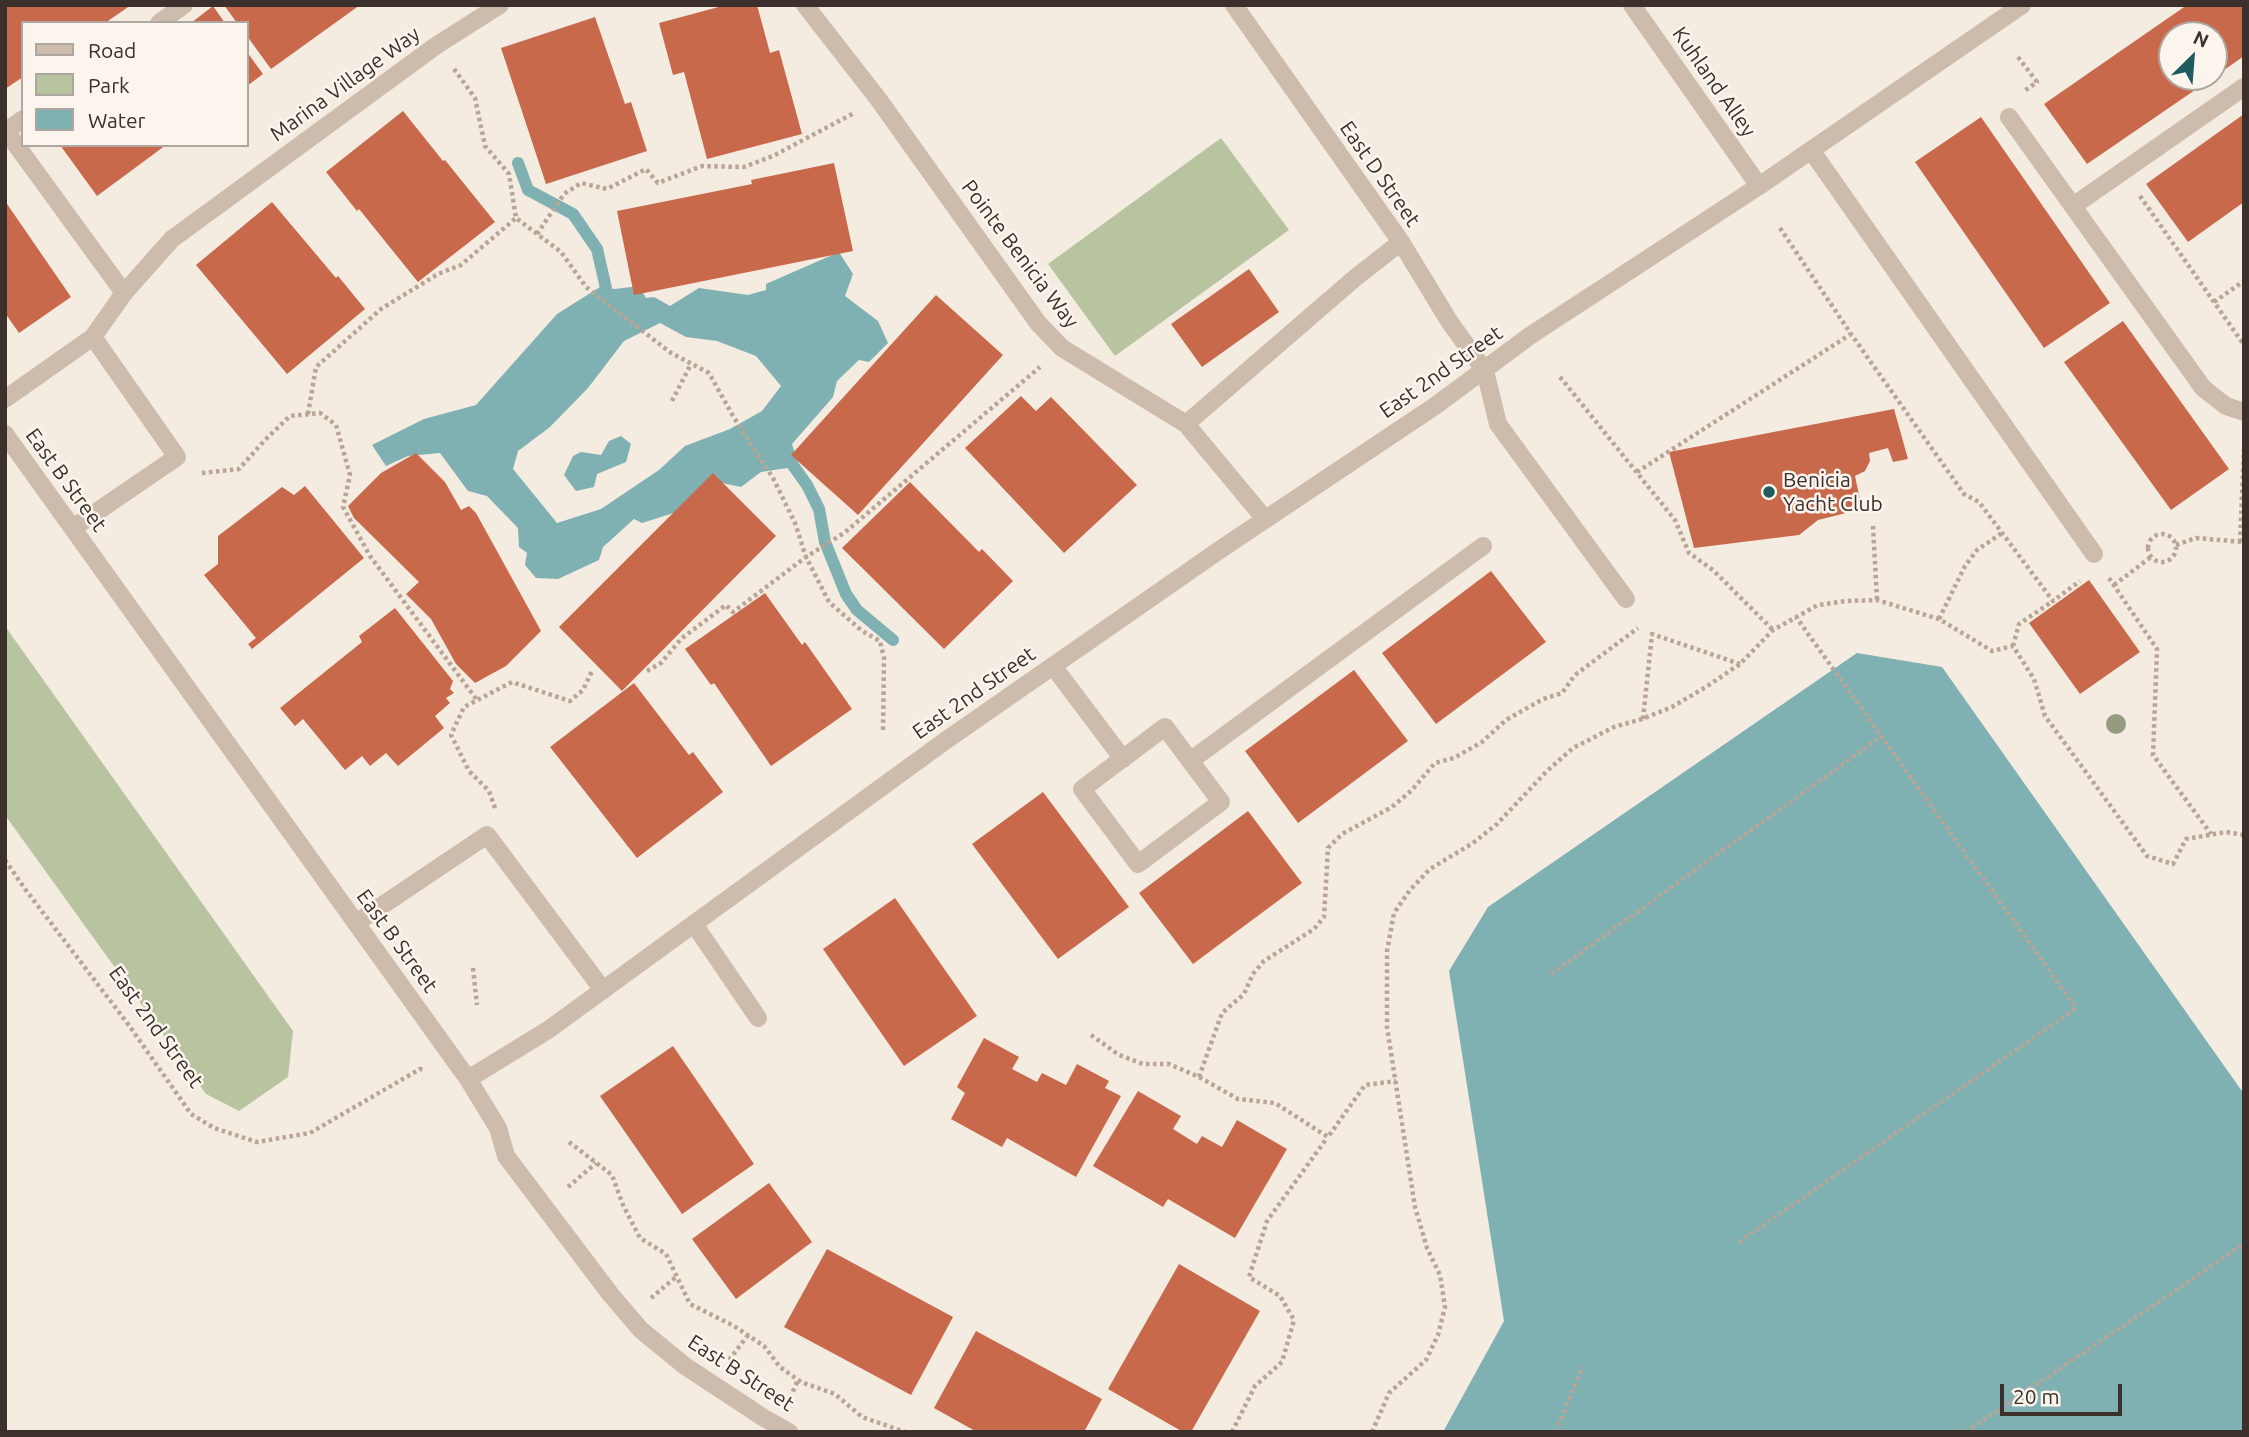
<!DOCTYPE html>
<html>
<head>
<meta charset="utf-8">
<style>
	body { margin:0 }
	#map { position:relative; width:2249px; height:1437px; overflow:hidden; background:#f4ebe1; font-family:Ubuntu,sans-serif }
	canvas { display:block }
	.frame { position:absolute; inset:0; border:7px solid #3b302b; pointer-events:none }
	.legend { position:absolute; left:21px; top:21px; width:228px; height:126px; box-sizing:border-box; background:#fbf5ee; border:2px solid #aea6a0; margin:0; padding:9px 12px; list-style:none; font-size:21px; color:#3b302b }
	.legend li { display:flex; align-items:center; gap:14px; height:35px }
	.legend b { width:35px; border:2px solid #aea6a0 }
	.north { position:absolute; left:2158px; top:21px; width:70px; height:70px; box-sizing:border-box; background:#fbf5ee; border:2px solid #aea6a0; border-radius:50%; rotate:25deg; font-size:19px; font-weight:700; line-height:28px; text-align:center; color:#3b302b }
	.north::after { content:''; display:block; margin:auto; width:24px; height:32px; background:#1f5a5e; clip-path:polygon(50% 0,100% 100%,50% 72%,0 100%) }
	.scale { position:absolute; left:2000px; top:1384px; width:122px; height:32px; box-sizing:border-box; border:4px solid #3b302b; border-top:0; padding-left:9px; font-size:21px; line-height:24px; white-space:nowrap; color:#3b302b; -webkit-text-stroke:5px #fbf5ee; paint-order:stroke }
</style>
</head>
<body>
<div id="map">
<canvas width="2249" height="1437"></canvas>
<div class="frame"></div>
<ul class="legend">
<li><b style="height:9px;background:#cdbbac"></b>Road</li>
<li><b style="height:19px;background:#b8c4a0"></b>Park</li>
<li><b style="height:19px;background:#7fb0b2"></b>Water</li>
</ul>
<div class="north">N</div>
<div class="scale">20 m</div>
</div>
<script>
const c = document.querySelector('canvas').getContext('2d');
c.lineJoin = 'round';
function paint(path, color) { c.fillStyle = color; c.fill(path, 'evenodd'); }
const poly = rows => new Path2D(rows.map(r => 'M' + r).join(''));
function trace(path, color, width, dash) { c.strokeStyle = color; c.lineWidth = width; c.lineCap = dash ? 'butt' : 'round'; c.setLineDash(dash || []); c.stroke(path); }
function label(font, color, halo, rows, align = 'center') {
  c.font = font + ' Ubuntu,sans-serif'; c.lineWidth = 5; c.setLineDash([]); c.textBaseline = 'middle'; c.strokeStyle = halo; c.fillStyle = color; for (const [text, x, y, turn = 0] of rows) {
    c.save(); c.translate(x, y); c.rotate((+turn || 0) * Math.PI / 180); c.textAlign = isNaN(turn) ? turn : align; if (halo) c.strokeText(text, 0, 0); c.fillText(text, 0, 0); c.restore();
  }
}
const green = poly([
	[1221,138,1289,230,1115,356,1048,264],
	[5,626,293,1031,288,1077,239,1111,206,1094,5,815]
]);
const water = poly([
	[839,252,853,274,845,296,878,321,888,343,869,362,859,360,837,381,833,397,792,444,797,461,787,468,761,472,741,487,722,483,699,505,642,523,634,519,603,547,599,560,558,579,536,578,525,565,527,553,519,547,518,528,487,496,468,491,440,453,408,456,386,466,372,445,424,419,476,405,557,314,600,287,615,289,639,286,646,298,654,297,670,306,699,288,748,295,766,290,766,284],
	[660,323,686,337,717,341,756,356,781,386,762,411,730,429,685,446,659,470,601,509,557,523,513,469,518,451,550,427,588,388,624,341],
	[621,436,631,444,626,462,597,474,594,487,576,491,564,475,573,456,581,452,601,455,609,441],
	[1857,653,1942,667,2244,1094,2244,1432,1443,1432,1504,1321,1449,971,1488,907]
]);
const stream = poly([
	[518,163,528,190,573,214,597,249,606,288],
	[792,464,807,485,819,509,825,542,846,594,857,610,893,640]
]);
const building = poly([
	[5,5,131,5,105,23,23,23,23,77,5,89],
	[224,5,360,5,271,69,247,36,247,23,237,23],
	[726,5,757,5,770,53,779,50,802,134,707,159,684,72,673,75,659,23],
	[2187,5,2244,5,2244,56,2214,77,2214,35,2172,35,2172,77,2214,77,2087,164,2044,104],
	[213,6,225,23,191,23],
	[595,17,625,104,631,102,647,151,546,184,501,48],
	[247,52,263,74,247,86],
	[403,111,443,161,445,160,495,222,418,282,359,209,357,211,326,172],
	[2244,114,2244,202,2188,242,2146,184],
	[1981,117,2110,303,2044,348,1915,162],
	[60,145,166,145,97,196],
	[834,163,853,251,634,295,617,211,752,184,751,180],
	[5,201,71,297,19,333,5,313],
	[272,202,336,278,338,276,365,309,287,374,196,265],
	[1249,269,1279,312,1202,367,1171,324],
	[936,295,1003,355,858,515,791,455],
	[2123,321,2229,469,2171,510,2064,362],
	[1021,396,1036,411,1051,397,1137,485,1064,553,965,448],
	[1894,409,1908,459,1893,462,1888,448,1869,453,1870,461,1865,471,1855,476,1862,509,1818,520,1799,535,1694,548,1669,452],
	[416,453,445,482,461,510,469,506,476,513,541,631,506,666,475,683,456,664,431,619,406,594,419,582,354,518,348,506,381,473],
	[713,473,776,536,622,691,559,627],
	[910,482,979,552,982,549,1013,581,944,649,842,548],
	[305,486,364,558,252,649,248,644,256,638,204,575,218,564,218,536,282,487,294,495],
	[1491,571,1546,642,1436,724,1382,653],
	[2089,580,2140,652,2080,694,2029,623],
	[765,593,802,645,805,642,852,709,771,766,714,683,711,685,685,649],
	[395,608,453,681,450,689,454,693,446,698,450,703,435,716,444,728,398,766,386,753,370,766,362,756,345,770,303,719,295,726,280,708,362,642,359,636],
	[1354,670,1408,741,1298,823,1245,751],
	[634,683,689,755,693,752,723,792,637,858,550,747],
	[1043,792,1129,907,1058,959,972,844],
	[1248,811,1302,883,1193,964,1139,893],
	[895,898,977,1016,904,1066,823,949],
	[984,1038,1019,1057,1012,1069,1037,1082,1042,1073,1066,1085,1077,1064,1109,1081,1105,1088,1121,1096,1076,1177,1007,1138,1002,1147,951,1119,965,1093,957,1087],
	[673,1046,754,1164,682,1214,600,1096],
	[1138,1091,1181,1116,1173,1129,1197,1144,1202,1136,1222,1147,1237,1120,1287,1149,1235,1238,1168,1199,1163,1207,1093,1166],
	[769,1183,812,1242,736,1299,692,1239],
	[827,1249,953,1317,911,1395,784,1327],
	[1179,1264,1260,1311,1191,1432,1183,1432,1108,1389],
	[976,1331,1102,1399,1084,1432,977,1432,934,1408]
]);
const path = poly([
	[2018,57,2037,82,2023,92],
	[454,69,475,98,485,146,509,174,516,218,561,252,586,287,671,353,709,373,733,416,773,478,795,523,806,557,829,602,862,631,880,641,884,658,883,733],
	[2140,196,2244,345],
	[1780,228,1851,334,1964,494,1979,502,2053,601,2080,581],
	[537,234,564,194,581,183,607,189,646,169,658,183,702,166,744,167,773,156,854,113],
	[2214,302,2244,281],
	[1560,377,1675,520,1689,553,1713,570,1773,630],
	[672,401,691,364],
	[308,414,316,367,381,309,438,274,461,265,516,218],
	[1637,472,1851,334],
	[202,473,239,469,265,440,290,416,320,413,336,425,350,475,343,507,370,556,477,700],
	[1873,526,1877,600],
	'2148 548a14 14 0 1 1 28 0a14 14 0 1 1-28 0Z',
	[2240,542,2244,449],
	[2176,545,2196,538,2244,542],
	[2109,578,2157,649,2153,755,2211,834],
	[2114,585,2151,557],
	[1939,619,1965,566,1977,550,2002,533],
	[2013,646,2019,624,2053,601],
	[647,671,661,663,681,639,726,605,733,612,806,557,844,533,1040,367],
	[1643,719,1652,634,1740,664],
	[495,808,489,791,469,771,451,735,464,707,512,682,570,701,583,690,593,669],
	[5,860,25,889,128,1024,191,1114,214,1128,257,1142,310,1133,420,1069,425,1070],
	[473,968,477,1005],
	[1551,974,1882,736],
	[1091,1035,1119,1055,1143,1064,1169,1064,1199,1077,1238,1099,1275,1103,1328,1137,1365,1085,1396,1081],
	[1199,1077,1222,1013,1244,994,1253,974,1264,961,1314,929,1324,917,1328,848,1342,834,1392,807,1411,791,1435,763,1454,758,1482,742,1506,720,1543,699,1562,693,1575,675,1638,628],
	[569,1142,612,1175,623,1205,640,1238,666,1254,690,1304,734,1326,764,1346,780,1367,801,1382,835,1394,862,1417,905,1432],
	[568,1187,596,1163],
	[1739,1242,2076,1008,1796,617],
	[651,1298,677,1276],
	[729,1360,748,1335],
	[790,1398,798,1380],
	[1232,1432,1255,1386,1282,1362,1294,1320,1280,1296,1249,1277,1267,1221,1327,1138],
	[1372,1432,1389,1393,1426,1360,1438,1335,1445,1307,1440,1275,1427,1248,1415,1207,1387,1027,1387,951,1394,913,1410,890,1430,869,1473,843,1497,824,1547,771,1573,748,1614,727,1642,719,1672,707,1706,687,1740,664,1773,630,1818,605,1846,601,1877,600,1939,619,1992,651,2013,646,2034,679,2045,716,2147,856,2173,864,2186,839,2226,832,2244,835],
	[1556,1432,1583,1366],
	[1966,1432,2244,1244]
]);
const service = poly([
	[805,5,879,100,1038,323,1062,348,1186,424,1265,519],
	[1632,5,1759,186],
	[159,23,184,5],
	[23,119,6,131,124,293],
	[1811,150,2094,554],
	[1485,371,1498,424,1626,599],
	[1186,424,1355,278,1401,242],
	[73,528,177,457,93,337],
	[1053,666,1123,759],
	[1165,727,1221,802,1138,864,1082,789,1165,727],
	[1190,761,1483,546],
	[356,923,487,835,603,990],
	[694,924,758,1018]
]);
const minor = poly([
	[1234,5,1401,242,1449,321,1485,371],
	[2009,117,2203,388,2226,406,2244,412],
	[2073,206,2244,87],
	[5,399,93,337,124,293,172,239,437,45,500,5],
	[5,434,468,1079,498,1128,506,1156,611,1295,641,1330,685,1366,764,1418,789,1432],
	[468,1079,548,1030,945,741,1221,549,1435,406,1531,335,1759,186,2022,5]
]);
const trees = [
	[2116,724]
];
const markers = [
	[1769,492,7,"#1f5a5e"]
];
const streetNames = [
	["Kuhland Alley",1714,82,55],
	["Marina Village Way",345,84,-36],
	["East D Street",1380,174,55],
	["Pointe Benicia Way",1020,254,53],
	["East 2nd Street",1441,372,-35],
	["East B Street",66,480,54],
	["East 2nd Street",974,693,-35],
	["East B Street",397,941,54],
	["East 2nd Street",156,1027,54],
	["East B Street",741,1373,33]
];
const poiNames = [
	["Benicia",1783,480],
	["Yacht Club",1783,504]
];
paint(green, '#b8c4a0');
paint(water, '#7fb0b2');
trace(stream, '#7fb0b2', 12);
paint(building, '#c8694b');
trace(path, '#b9a596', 4.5, [3.5, 3.5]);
trace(service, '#cdbbac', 18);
trace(minor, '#cdbbac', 18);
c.fillStyle = '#969b7f';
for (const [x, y] of trees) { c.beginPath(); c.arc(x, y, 10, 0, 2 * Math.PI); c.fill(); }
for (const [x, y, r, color] of markers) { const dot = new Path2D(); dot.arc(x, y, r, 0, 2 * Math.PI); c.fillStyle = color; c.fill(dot); trace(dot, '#fbf5ee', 2.5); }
label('21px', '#3b302b', '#fbf5ee', streetNames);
label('21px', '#3b302b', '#fbf5ee', poiNames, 'left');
</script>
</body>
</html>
